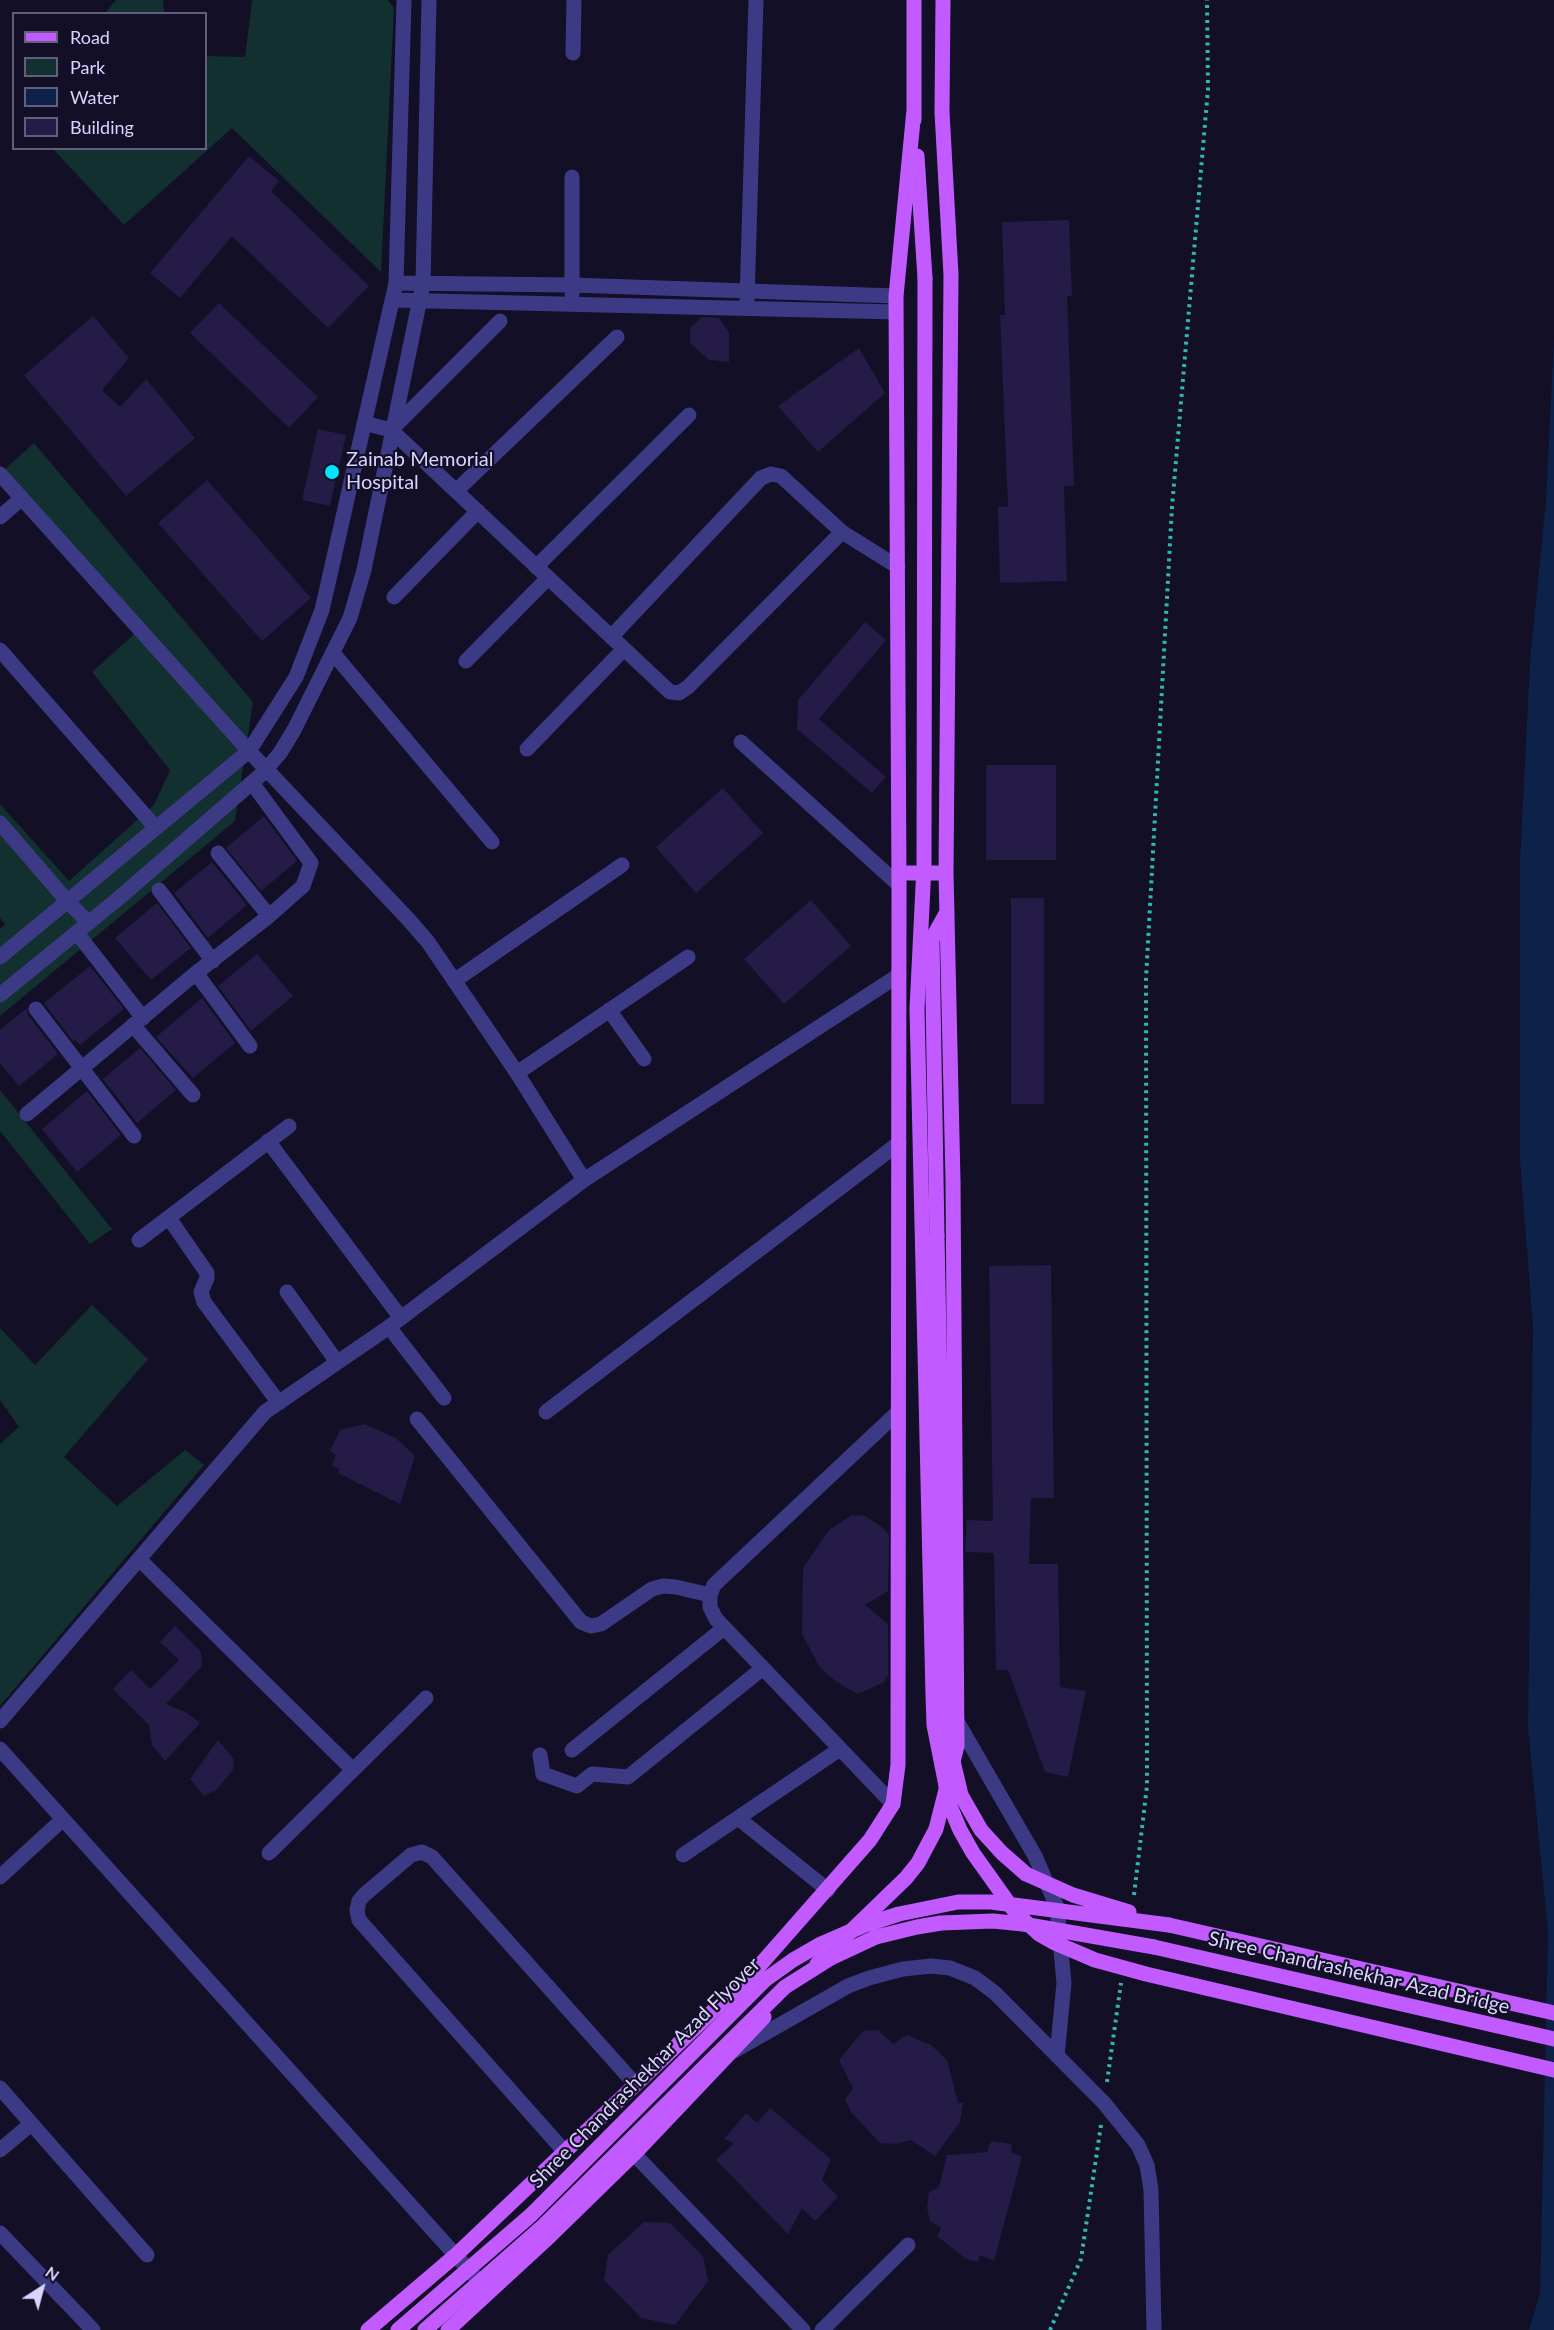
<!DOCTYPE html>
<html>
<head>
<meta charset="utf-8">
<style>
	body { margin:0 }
	#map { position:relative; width:1554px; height:2330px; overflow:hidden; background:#130f26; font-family:Lato,sans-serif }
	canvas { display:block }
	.legend { position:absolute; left:12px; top:12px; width:195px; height:138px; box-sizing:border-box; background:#130f26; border:2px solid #625e7d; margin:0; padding:8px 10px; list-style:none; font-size:18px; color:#d9d4ff }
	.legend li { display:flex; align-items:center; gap:12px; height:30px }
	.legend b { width:30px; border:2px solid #625e7d }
	.north { position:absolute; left:12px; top:2258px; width:60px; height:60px; -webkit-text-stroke:4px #130f26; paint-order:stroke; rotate:36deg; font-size:16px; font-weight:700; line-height:24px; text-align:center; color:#d9d4ff }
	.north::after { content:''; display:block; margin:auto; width:21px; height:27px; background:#d9d4ff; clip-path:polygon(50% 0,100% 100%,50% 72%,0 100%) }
</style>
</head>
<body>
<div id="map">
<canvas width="1554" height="2330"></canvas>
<ul class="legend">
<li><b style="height:8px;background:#c25bff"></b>Road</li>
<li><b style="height:16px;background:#12302f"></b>Park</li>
<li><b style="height:16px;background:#0c2248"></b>Water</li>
<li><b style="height:16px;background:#241b47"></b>Building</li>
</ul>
<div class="north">N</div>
</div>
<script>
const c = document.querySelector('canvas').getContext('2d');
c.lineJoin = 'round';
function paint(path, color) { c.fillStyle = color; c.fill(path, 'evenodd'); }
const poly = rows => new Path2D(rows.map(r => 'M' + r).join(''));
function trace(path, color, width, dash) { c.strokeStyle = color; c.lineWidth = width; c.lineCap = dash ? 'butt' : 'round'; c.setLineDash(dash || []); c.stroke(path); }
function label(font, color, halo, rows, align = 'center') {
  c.font = font + ' Lato,sans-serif'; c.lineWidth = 4.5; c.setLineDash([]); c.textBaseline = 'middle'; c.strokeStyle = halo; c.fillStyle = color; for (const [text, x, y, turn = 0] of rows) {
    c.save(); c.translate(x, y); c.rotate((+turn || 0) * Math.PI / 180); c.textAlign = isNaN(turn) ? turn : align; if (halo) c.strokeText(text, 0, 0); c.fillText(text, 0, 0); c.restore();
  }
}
const green = poly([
	[116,0,163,0,164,13,105,13],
	[252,0,388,0,394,8,381,272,232,128,124,225,53,149,206,148,206,56,245,57],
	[34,443,253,702,235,821,0,1016,0,929,5,924,0,918,0,804,69,881,154,805,170,770,92,672,143,626,5,469],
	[0,1090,112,1229,90,1244,0,1131],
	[92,1305,148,1359,64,1457,117,1506,185,1450,204,1465,0,1706,0,1444,19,1427,0,1400,0,1328,35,1365]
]);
const water = poly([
	[1554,338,1554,2330,1529,2330,1540,2293,1548,1933,1528,1727,1533,1326,1520,1161,1520,861,1530,662,1546,500]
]);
const building = poly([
	[249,156,279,181,271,191,369,286,328,328,232,236,180,298,150,273],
	[1069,220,1072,296,1067,296,1074,486,1064,486,1067,581,1000,583,998,507,1008,506,1000,315,1005,315,1002,222],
	[219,303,318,397,289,428,190,333],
	[93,316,129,358,102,390,120,407,146,379,195,438,126,496,24,375],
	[702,317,719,318,729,332,729,362,709,360,690,343,690,328],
	[859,348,885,393,818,452,778,406],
	[318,429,346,435,330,506,302,500],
	[207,480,311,598,262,641,158,523],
	[865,622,886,640,819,719,886,777,872,793,797,729,798,700],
	[986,765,1056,765,1056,860,986,860],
	[723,788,763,833,696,893,656,847],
	[264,816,297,861,261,891,226,848],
	[212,862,247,905,208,938,174,893],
	[1011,898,1044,898,1044,1104,1011,1104],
	[811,900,851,946,784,1004,744,959],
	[157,903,191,948,151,980,115,938],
	[257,954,293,996,251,1031,218,986],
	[90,966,124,1009,80,1045,75,1040,73,1041,44,1003],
	[202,998,235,1043,193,1078,156,1037],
	[27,1008,28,1015,58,1054,19,1086,0,1063,0,1030],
	[140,1048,176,1090,137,1123,103,1079],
	[87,1091,121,1135,77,1172,42,1129],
	[1051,1265,1054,1498,1031,1498,1029,1564,1058,1564,1060,1687,1086,1691,1068,1777,1045,1772,1008,1670,996,1670,994,1553,965,1552,967,1520,993,1521,989,1266],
	[364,1424,396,1438,415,1456,400,1504,338,1473,339,1469,332,1465,336,1455,330,1451,340,1430],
	[852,1515,865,1516,882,1527,889,1535,888,1591,865,1605,888,1624,888,1675,883,1683,858,1694,838,1683,820,1668,802,1634,803,1568,829,1530],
	[175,1626,201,1652,202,1666,166,1704,187,1713,200,1723,165,1761,152,1745,149,1725,113,1689,131,1670,150,1689,179,1660,160,1642],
	[218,1740,234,1759,233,1770,216,1790,204,1796,190,1779],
	[878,2030,893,2044,907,2035,931,2045,947,2060,958,2103,963,2103,960,2122,935,2156,911,2140,896,2144,880,2143,851,2112,845,2100,853,2088,839,2060,863,2031],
	[770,2108,831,2159,822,2180,838,2197,815,2221,802,2208,788,2234,716,2160,734,2143,724,2139,746,2113,757,2123],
	[991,2141,1011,2144,1012,2153,1022,2156,994,2261,980,2255,978,2262,966,2259,937,2236,941,2228,930,2221,927,2208,929,2192,939,2187,947,2155,987,2152],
	[644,2222,670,2223,703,2256,708,2281,675,2325,641,2318,604,2280,608,2255]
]);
const path = poly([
	[1134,1895,1147,1786,1146,979,1172,507,1208,89,1207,0],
	[1107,2082,1121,1983],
	[1050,2330,1081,2259,1101,2125]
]);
const minor = poly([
	[573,53,574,0],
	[396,283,572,285,896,296],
	[572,294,572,177],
	[392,300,896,312],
	[747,300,756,0],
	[364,423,391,430,670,692,679,693,688,687,842,532,898,567],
	[391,430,500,321],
	[0,474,249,751,409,920,428,942,517,1073,584,1180],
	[456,491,617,337],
	[0,517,22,498],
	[536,567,689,415],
	[394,597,478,511],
	[611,637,761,478,771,474,781,476,842,532],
	[0,650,156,828],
	[333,653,492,842],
	[466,661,548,578],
	[741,742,899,885],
	[527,749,624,649],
	[0,823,68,902,89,923],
	[218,853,269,916],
	[159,890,213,961],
	[77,933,143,1018],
	[0,957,249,751,296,677,322,610,396,283,404,0],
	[196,973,250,1046],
	[454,981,622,865],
	[0,995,119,898,263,773,280,753,294,730,350,618,364,570,423,284,429,0],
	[36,1009,134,1136],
	[609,1010,644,1059],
	[133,1025,193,1095],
	[517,1073,688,957],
	[27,1114,196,973,269,916,303,886,311,863,252,783],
	[268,1141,401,1318],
	[169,1218,207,1273,207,1278,201,1292,204,1302,279,1403],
	[139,1240,289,1126],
	[287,1292,337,1362],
	[389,1327,444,1398],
	[546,1412,899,1143],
	[417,1419,581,1622,591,1626,601,1624,652,1589,663,1586,676,1587,710,1595],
	[139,1559,353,1770],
	[0,1721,265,1412,389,1327,584,1180,899,975],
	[958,1723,1035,1856,1057,1907,1064,1983,1057,2056],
	[0,1749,477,2279],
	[572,1750,724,1628],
	[540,1755,543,1774,577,1786,592,1774,628,1777,763,1668],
	[893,1804,716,1619,710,1607,710,1595,714,1585,898,1412],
	[738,1818,828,1890],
	[269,1853,426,1698],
	[683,1855,840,1749],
	[0,1877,62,1820],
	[734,2051,848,1986,869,1978,903,1969,931,1966,950,1968,975,1978,995,1993,1104,2103,1138,2145,1147,2165,1151,2190,1154,2330],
	[0,2088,147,2255],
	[0,2150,31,2124],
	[565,2152,359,1920,357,1910,359,1901,364,1895,411,1855,422,1852,432,1857,635,2084],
	[634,2154,803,2330],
	[0,2233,93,2330],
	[822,2330,908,2245]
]);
const major = poly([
	[914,0,914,120],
	[917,156,925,278],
	[899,873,946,873],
	[937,1236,932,939,947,912],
	[1169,1925,1554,2013],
	[1154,1947,1554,2039],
	[817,1964,906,1878,918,1863,936,1829,957,1746,953,1181,946,873,951,275,942,112,943,0],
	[368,2330,456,2255,753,1973,870,1840,893,1804,898,1765,899,885,896,296,914,110],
	[448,2330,550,2236,634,2154,764,2017]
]);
const majorBridge = poly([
	[925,278,924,866,917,1009,933,1695,934,1725,950,1806,960,1830,973,1853,1015,1912,1039,1934,1053,1942,1095,1960,1146,1974,1554,2070],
	[937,1236,946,1694,949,1744,961,1795,981,1830,1002,1853,1026,1874,1073,1895,1129,1912],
	[398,2330,531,2215,765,1980,793,1960,819,1945,865,1925,899,1914,958,1902,991,1902,1169,1925],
	[425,2330,541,2228,785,1987,831,1958,876,1937,917,1927,941,1923,993,1921,1023,1924,1154,1947]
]);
const markers = [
	[332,472,8,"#00e5ff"]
];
const poiNames = [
	["Zainab Memorial",346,460],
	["Hospital",346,483]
];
const streetNames = [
	["Shree Chandrashekhar Azad Bridge",1359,1973,13],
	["Shree Chandrashekhar Azad Flyover",645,2073,-45]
];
paint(green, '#12302f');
paint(water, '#0c2248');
paint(building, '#241b47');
trace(path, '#2fb8b0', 4, [3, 4.5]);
trace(minor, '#3d3a85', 15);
trace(major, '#c25bff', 15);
trace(majorBridge, '#c25bff', 15);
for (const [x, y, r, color] of markers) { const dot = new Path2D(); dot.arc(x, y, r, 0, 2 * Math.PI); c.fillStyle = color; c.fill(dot); trace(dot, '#130f26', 2); }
label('20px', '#d9d4ff', '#130f26', poiNames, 'left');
label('20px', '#d9d4ff', '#130f26', streetNames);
</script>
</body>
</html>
